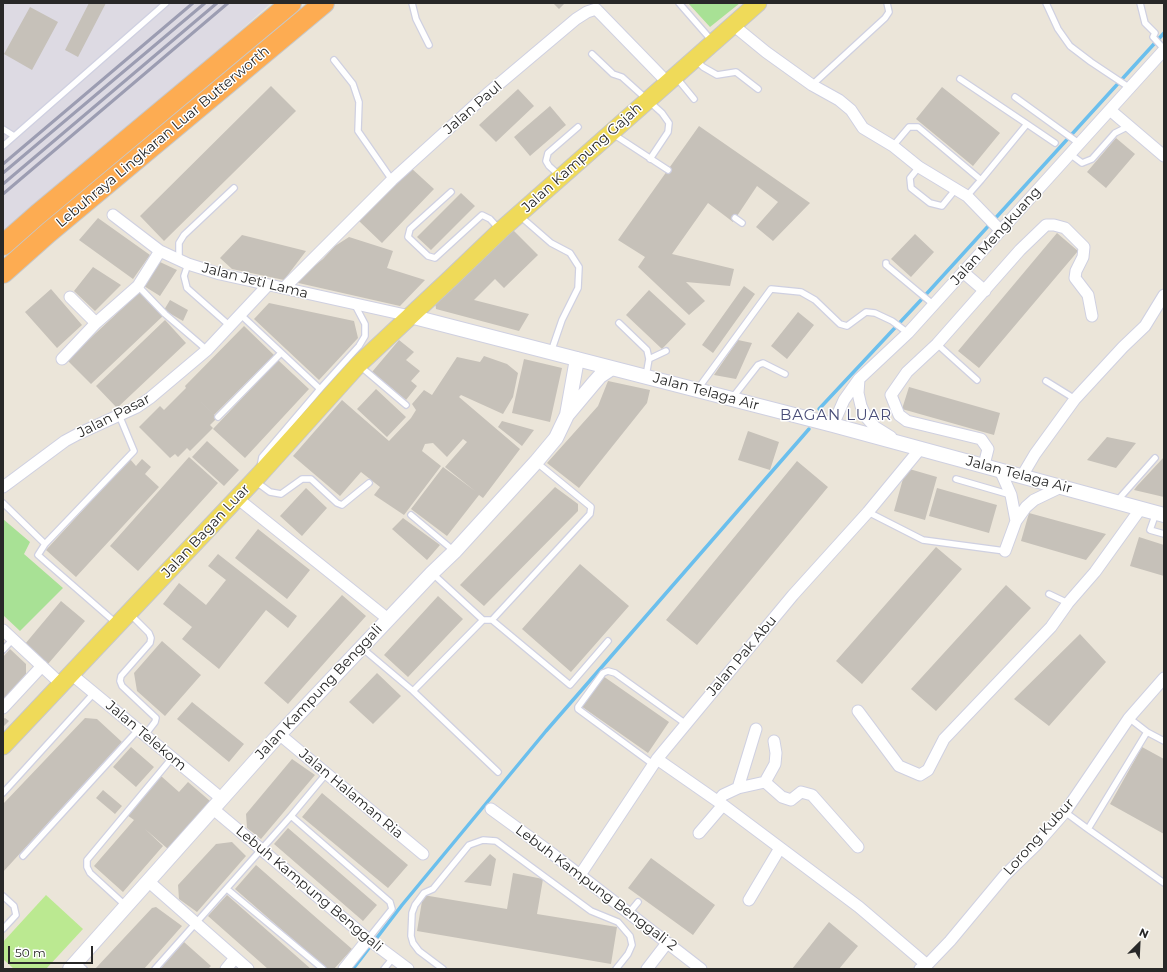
<!DOCTYPE html>
<html>
<head>
<meta charset="utf-8">
<style>
	body { margin:0 }
	#map { position:relative; width:1167px; height:972px; overflow:hidden; background:#ebe5d9; font-family:Montserrat,sans-serif }
	canvas { display:block }
	.frame { position:absolute; inset:0; border:4px solid #282828; pointer-events:none }
	.north { position:absolute; left:1119px; top:924px; width:40px; height:40px; -webkit-text-stroke:3px #fff; paint-order:stroke; rotate:24deg; font-size:11px; font-weight:700; line-height:16px; text-align:center; color:#282828 }
	.north::after { content:''; display:block; margin:auto; width:14px; height:18px; background:#282828; clip-path:polygon(50% 0,100% 100%,50% 72%,0 100%) }
	.scale { position:absolute; left:8px; top:946px; width:85px; height:18px; box-sizing:border-box; border:2px solid #282828; border-top:0; padding-left:5px; font-size:12px; line-height:14px; white-space:nowrap; color:#282828; -webkit-text-stroke:3px #fff; paint-order:stroke }
</style>
</head>
<body>
<div id="map">
<canvas width="1167" height="972"></canvas>
<div class="frame"></div>
<div class="north">N</div>
<div class="scale">50 m</div>
</div>
<script>
const c = document.querySelector('canvas').getContext('2d');
c.lineJoin = 'round';
function paint(path, color) { c.fillStyle = color; c.fill(path, 'evenodd'); }
const poly = rows => new Path2D(rows.map(r => 'M' + r).join(''));
function trace(path, color, width, dash) { c.strokeStyle = color; c.lineWidth = width; c.lineCap = dash ? 'butt' : 'round'; c.setLineDash(dash || []); c.stroke(path); }
function label(font, color, halo, rows, align = 'center') {
  c.font = font + ' Montserrat,sans-serif'; c.lineWidth = 3; c.setLineDash([]); c.textBaseline = 'middle'; c.strokeStyle = halo; c.fillStyle = color; for (const [text, x, y, turn = 0] of rows) {
    c.save(); c.translate(x, y); c.rotate((+turn || 0) * Math.PI / 180); c.textAlign = isNaN(turn) ? turn : align; if (halo) c.strokeText(text, 0, 0); c.fillText(text, 0, 0); c.restore();
  }
}
const industrial = poly([
	[3,3,271,3,3,243]
]);
const green = poly([
	[688,3,740,3,710,27],
	[3,519,30,542,24,554,63,588,20,631,3,615]
]);
const pitch = poly([
	[46,895,83,929,46,969,14,969,3,959,3,942]
]);
const stream = poly([
	[819,409,920,301,1164,33],
	[353,969,402,905,546,731,809,429]
]);
const building = poly([
	[89,3,106,3,78,57,65,50],
	[553,3,565,3,559,9],
	[30,7,58,22,32,70,4,54],
	[271,86,296,111,164,241,140,216],
	[942,87,1000,133,973,166,916,119],
	[518,89,534,106,496,142,479,125],
	[550,106,566,125,530,156,514,137],
	[699,126,810,203,773,241,756,227,778,202,757,186,733,222,708,203,672,254,734,269,730,286,686,282,705,301,689,315,638,267,645,257,618,240],
	[1116,138,1135,154,1106,188,1087,172],
	[410,167,434,189,382,243,359,221],
	[461,193,475,206,431,250,417,237],
	[98,218,150,255,133,279,79,240],
	[510,227,538,255,504,288,495,279,474,300,529,314,519,331,436,309,435,300],
	[1057,233,1078,251,979,368,958,351],
	[915,234,934,252,911,277,891,259],
	[242,235,306,251,284,280,232,269,220,258],
	[349,237,393,251,387,268,425,280,400,306,294,282,323,259,335,246],
	[160,262,177,270,160,296,144,286],
	[93,267,121,285,95,311,74,291],
	[744,286,755,294,713,353,702,345],
	[51,289,82,325,57,348,25,312],
	[649,290,686,324,662,349,626,315],
	[141,291,164,315,91,384,67,360],
	[170,300,188,310,183,321,164,310],
	[269,303,354,321,358,338,319,380,254,319],
	[798,312,814,325,787,359,771,346],
	[165,320,186,343,117,408,96,386],
	[244,326,274,355,214,415,200,401,217,418,210,425,213,428,190,451,187,448,178,457,175,454,170,458,139,427,160,406,164,410,186,388,185,386],
	[399,340,414,352,406,360,420,371,411,381,417,386,406,400,372,372],
	[738,340,752,343,736,379,714,375],
	[484,356,507,364,518,373,513,397,503,414,461,395,459,397,520,449,483,498,479,495,447,536,411,509,443,467,475,491,445,467,467,442,463,439,447,457,433,443,425,444,422,451,441,466,404,515,374,495,380,487,361,472,340,496,293,456,342,400,389,441,411,418,416,410,412,404,424,390,432,395,457,357,480,362],
	[524,359,562,368,550,422,512,413],
	[278,360,309,389,245,458,213,429],
	[608,381,650,390,647,403,579,488,547,463,598,406],
	[909,387,1000,413,994,435,902,409],
	[376,389,406,417,387,437,357,409],
	[502,421,534,430,522,446,498,427],
	[748,431,779,442,770,470,738,460],
	[1107,437,1136,443,1116,468,1087,460],
	[207,441,239,470,224,486,192,457],
	[189,457,218,483,138,571,110,546],
	[1164,457,1164,497,1134,490,1137,486],
	[130,459,136,466,142,459,151,467,145,474,159,487,76,577,46,550],
	[797,461,828,487,697,645,666,620],
	[906,468,937,477,925,520,894,511],
	[555,487,578,504,578,511,484,606,460,585],
	[306,488,327,508,302,536,280,516],
	[937,488,997,505,989,533,929,516],
	[1029,513,1106,534,1086,560,1021,541],
	[403,518,440,545,427,560,392,529],
	[258,529,310,570,287,599,235,558],
	[1139,537,1164,545,1164,576,1130,566],
	[936,547,962,569,862,684,836,661],
	[218,554,297,616,288,628,266,610,219,669,182,639,192,627,163,604,179,583,206,605,226,580,208,566],
	[580,564,629,606,571,672,522,629],
	[1006,585,1031,608,936,711,911,689],
	[342,595,366,616,288,704,264,683],
	[438,596,463,619,408,677,384,655],
	[61,601,85,621,48,664,25,644],
	[1080,634,1106,662,1049,726,1014,699],
	[162,641,201,675,165,716,137,691,134,673],
	[10,649,26,664,26,674,3,700,3,657],
	[377,673,401,696,373,724,349,702],
	[603,676,669,722,648,753,581,706],
	[192,702,244,744,229,762,177,719],
	[5,718,9,721,3,727,3,719],
	[85,718,97,719,122,742,3,872,3,804],
	[131,747,154,767,136,787,113,767],
	[1142,747,1164,759,1164,834,1110,804],
	[292,759,315,775,261,839,247,828,246,814],
	[161,776,179,792,188,782,210,801,168,849,145,829,163,846,123,892,94,866,134,820,127,815],
	[103,790,122,806,115,814,96,798],
	[322,793,408,865,388,888,302,817],
	[288,828,377,905,363,921,274,844],
	[232,842,246,856,197,912,179,899,178,885,216,844],
	[490,854,496,859,491,886,464,882],
	[651,858,715,905,693,935,628,888],
	[256,865,352,949,334,969,327,969,235,889],
	[513,873,543,879,537,914,617,927,611,964,417,931,423,895,507,909],
	[227,895,311,969,268,969,208,916],
	[156,907,182,926,144,969,95,969,152,908],
	[829,922,858,946,839,969,792,969],
	[184,942,211,966,208,969,160,969]
]);
const service = poly([
	[412,3,416,19,429,45],
	[679,3,713,42],
	[1046,3,1058,29,1070,46,1091,62,1130,88],
	[1140,3,1145,23,1155,33,1153,37,1164,49],
	[592,54,613,74,622,77,662,113,669,123,668,132,650,159],
	[334,60,353,84,359,102,358,131,392,180],
	[696,60,703,67,717,75,736,72,758,89],
	[676,77,694,99],
	[960,79,1027,124],
	[812,85,885,18,889,12,887,3],
	[1015,97,1080,144],
	[3,129,14,136],
	[613,134,668,170],
	[3,146,166,3],
	[893,146,909,127,918,127,981,180,967,196],
	[1070,154,1082,163,1092,159,1115,133,1129,126],
	[919,167,910,178,911,188,930,203,942,206,955,190],
	[559,175,549,166,546,161,548,153,578,127],
	[981,180,1027,124,1055,143],
	[451,192,410,229,408,237,428,256,435,258,482,215,490,219,500,230],
	[520,216,551,243,570,253,579,267,578,288,562,320,551,352],
	[735,218,742,223],
	[179,260,179,243,184,235,234,188],
	[886,263,886,265,934,305],
	[188,264,184,276,187,288,230,326],
	[138,286,165,314,207,350],
	[241,315,320,389],
	[619,323,647,350,649,359,646,376],
	[937,344,977,380],
	[649,359,666,351],
	[360,366,406,405],
	[1046,381,1075,399],
	[697,390,771,289,801,292,815,300,840,324,847,326,866,312,875,313,892,321,908,333],
	[733,397,758,365,763,363,785,374],
	[218,417,281,353],
	[260,467,262,457,320,389,359,346,365,336,365,324,355,305],
	[956,479,1011,495],
	[255,481,270,492,281,494,302,479,311,479,337,503,342,505,369,483],
	[1117,501,1155,458],
	[3,503,45,544],
	[868,512,923,540,1005,551],
	[1156,513,1150,530,1164,534],
	[411,515,454,551],
	[432,573,483,620,492,620,590,514,591,507,536,462],
	[1049,594,1068,603],
	[131,615,149,633,151,638,150,643,121,676,120,681,122,686,156,718,155,722,145,735],
	[492,620,570,685,608,641],
	[116,623,38,555,45,544,134,451,119,415],
	[362,648,413,691,498,772],
	[3,650,13,639],
	[413,691,483,620],
	[1147,732,1164,741],
	[654,765,578,709,578,707,603,673,608,671,615,673,686,724],
	[326,774,291,816,390,902,392,909,368,939],
	[3,793,94,693],
	[1065,812,1088,829,1147,732,1129,718],
	[1088,829,1164,883],
	[23,856,138,730],
	[227,889,323,969],
	[3,896,14,906,16,915,3,929],
	[126,906,90,873,87,867,87,860,172,758],
	[629,913,638,902],
	[76,962,84,969],
	[155,969,291,816],
	[384,969,393,958],
	[443,969,419,951,413,943,411,936,412,913,415,905,424,893,433,889,469,845,483,840,496,841,591,911,618,922,630,936,632,945,628,954,616,969]
]);
const minor = poly([
	[733,25,766,52,812,85,839,100,851,110,863,128,893,146,919,167,967,196,1000,230],
	[1110,110,1164,156],
	[113,215,160,251,188,264,220,274,410,316],
	[963,272,985,291],
	[284,288,392,180,487,94,576,19,587,12,596,9,667,82],
	[70,297,96,323],
	[62,359,96,323,138,286,160,251],
	[859,379,858,393,861,406,866,417,875,427,891,437],
	[833,425,844,400,859,379,908,333,1164,50],
	[984,465,988,449,981,439,907,421,899,415,891,395,907,372,937,344,1020,250,1046,225,1054,225,1065,228,1084,247,1083,257,1076,271,1075,278,1088,295,1092,316],
	[1000,470,1011,495,1016,521],
	[1022,476,1035,454,1075,399,1123,347,1145,326,1164,295],
	[3,487,65,441,78,434,137,407,150,398,207,350,268,285],
	[237,498,388,619],
	[1005,551,1016,521,1026,507,1034,500,1061,487],
	[3,630,61,684],
	[71,674,221,798],
	[3,708,42,666],
	[858,711,899,766,920,775,928,770,944,739,1051,627,1068,603,1095,572,1141,508],
	[279,734,423,854],
	[657,759,723,805,859,907,927,965],
	[765,782,775,764,776,753,774,741],
	[738,788,756,729],
	[718,801,723,795,738,788,765,782,782,797,791,800,801,792,812,795,858,847],
	[212,808,368,939,408,969],
	[491,809,550,852,701,969],
	[699,833,723,805],
	[580,875,657,759,793,595,868,512,920,449,913,446],
	[148,881,248,969],
	[749,900,780,848],
	[226,969,235,958],
	[344,969,368,939],
	[647,969,667,943],
	[920,969,927,965,950,941,1005,875,1036,845,1065,812,1129,718,1164,678]
]);
const tertiary = poly([
	[410,316,833,425,1164,515],
	[567,415,577,359],
	[70,969,275,739,432,573,454,552,536,462,556,438,567,415,593,384,600,376,612,368]
]);
const primary = poly([
	[3,746,259,475,358,365,451,278,501,230,758,3]
]);
const motorway = poly([
	[3,245,37,215,291,3],
	[3,273,48,233,324,3]
]);
const rail = poly([
	[3,164,193,3],
	[3,173,205,3],
	[3,184,217,3],
	[3,194,228,3]
]);
const streetNames = [
	["Jalan Paul",473,108,-41],
	["Lebuhraya Lingkaran Luar Butterworth",163,137,-40],
	["Jalan Kampung Gajah",582,158,-42],
	["Jalan Mengkuang",996,236,-48],
	["Jalan Jeti Lama",255,281,14],
	["Jalan Telaga Air",706,392,15],
	["Jalan Pasar",114,416,-27],
	["Jalan Telaga Air",1019,475,15],
	["Jalan Bagan Luar",206,531,-47],
	["Jalan Pak Abu",742,656,-50],
	["Jalan Kampung Benggali",319,692,-47],
	["Jalan Telekom",146,736,40],
	["Jalan Halaman Ria",351,794,40],
	["Lorong Kubur",1039,837,-48],
	["Lebuh Kampung Benggali 2",596,888,37],
	["Lebuh Kampung Benggali",309,889,40]
];
const neighbourhoodNames = [
	["BAGAN LUAR",836,416]
];
paint(industrial, '#dddae3');
paint(green, '#a8e195');
paint(pitch, '#bbe991');
trace(stream, '#6bbfed', 3.5);
paint(building, '#c6c1b9');
trace(service, '#cfd0e1', 8);
trace(minor, '#cfd0e1', 13);
trace(tertiary, '#cfd0e1', 16);
trace(primary, '#c7c7c7', 19);
trace(motorway, '#c7c7c7', 22);
trace(service, '#fff', 5.5);
trace(minor, '#fff', 11);
trace(tertiary, '#fff', 14);
trace(primary, '#efda59', 17);
trace(motorway, '#fdac52', 20);
trace(rail, '#9c9db2', 3);
label('14px', '#282828', '#fff', streetNames);
c.letterSpacing = '1px';
label('15px', '#494d78', '#fff', neighbourhoodNames);
c.letterSpacing = '0px';
</script>
</body>
</html>
